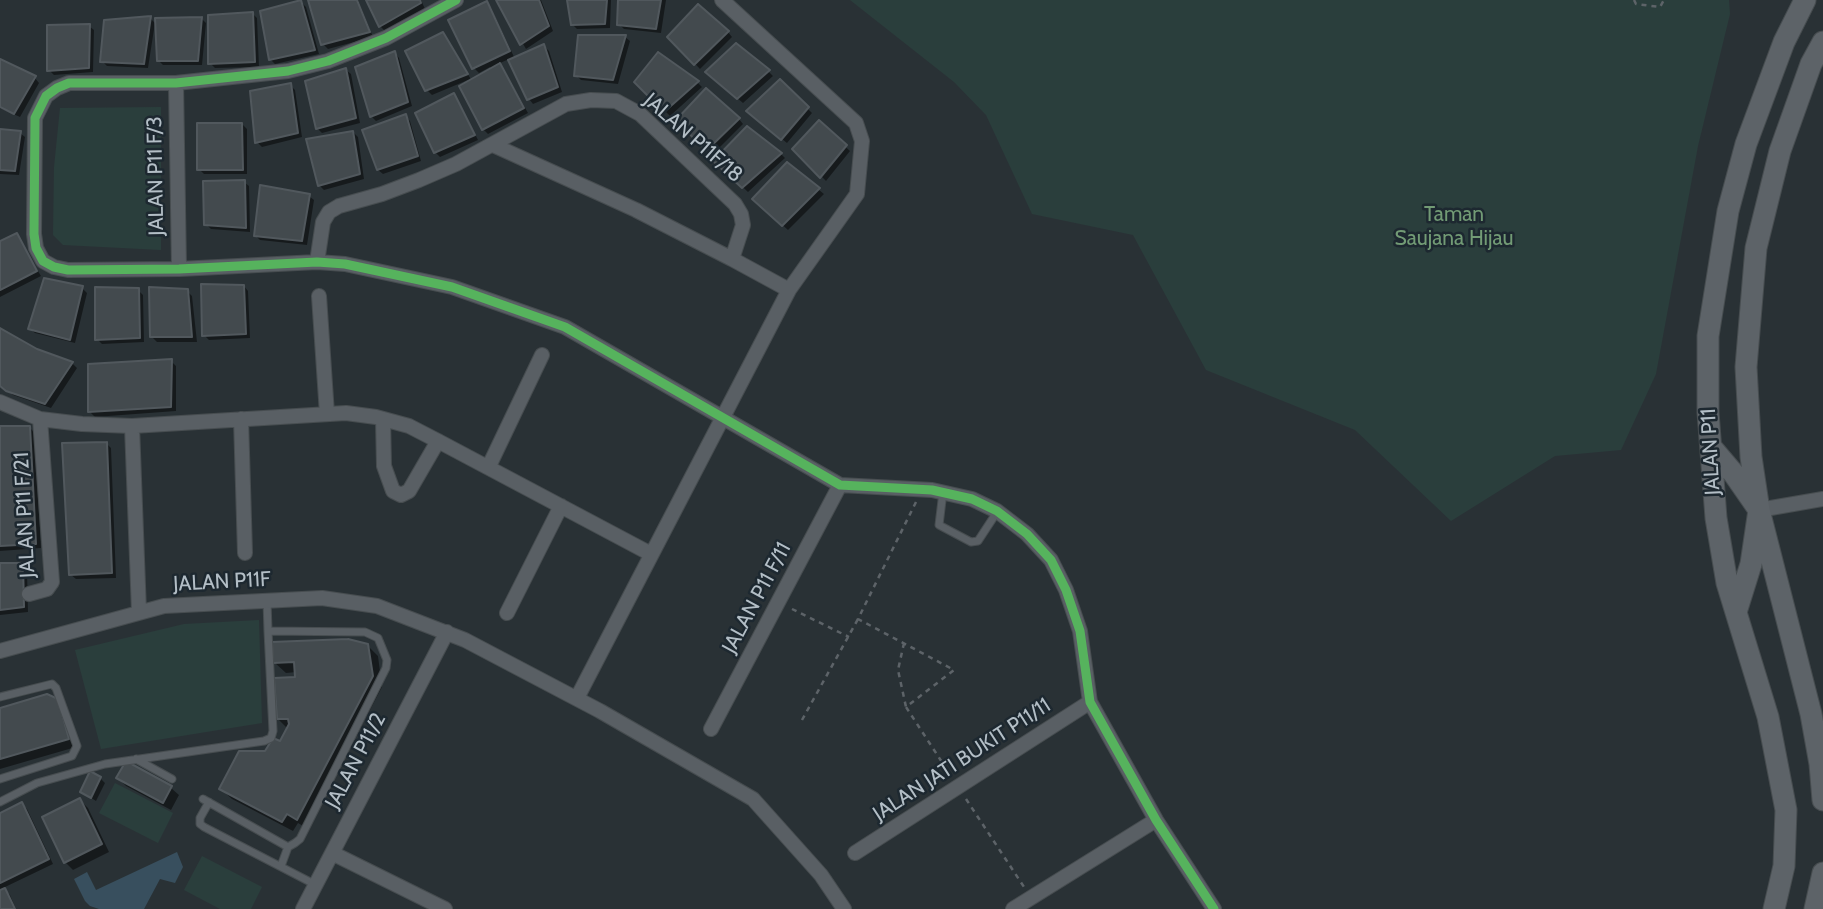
<!DOCTYPE html>
<html>
<head>
<meta charset="utf-8">
<style>
	body { margin:0 }
	canvas { display:block; background:#293135 }
</style>
</head>
<body>
<canvas width="1823" height="909"></canvas>
<script>
const c = document.querySelector('canvas').getContext('2d');
c.lineJoin = 'round';
function paint(path, color) { c.fillStyle = color; c.fill(path, 'evenodd'); }
const poly = rows => new Path2D(rows.map(r => 'M' + r).join(''));
function trace(path, color, width, dash) { c.strokeStyle = color; c.lineWidth = width; c.lineCap = dash ? 'butt' : 'round'; c.setLineDash(dash || []); c.stroke(path); }
function label(font, color, halo, rows, align = 'center') {
  c.font = font + ' Cabin,sans-serif'; c.lineWidth = 5; c.setLineDash([]); c.textBaseline = 'middle'; c.strokeStyle = halo; c.fillStyle = color; for (const [text, x, y, turn = 0] of rows) {
    c.save(); c.translate(x, y); c.rotate((+turn || 0) * Math.PI / 180); c.textAlign = isNaN(turn) ? turn : align; if (halo) c.strokeText(text, 0, 0); c.fillText(text, 0, 0); c.restore();
  }
}
const green = poly([
	[850,0,1729,0,1730,14,1698,146,1656,374,1621,450,1555,456,1451,521,1355,430,1206,370,1133,235,1032,214,986,115,954,82],
	[161,107,161,250,63,245,53,235,54,167,60,108],
	[259,620,262,723,101,749,75,650,184,624],
	[115,783,173,813,158,843,99,813],
	[202,856,262,887,251,909,220,909,184,890]
]);
const water = poly([
	[177,852,183,867,175,883,160,879,144,909,99,909,90,906,85,901,74,879,87,872,96,890]
]);
const shadow = poly([
	[310,0,358,0,373,37,328,49,323,44],
	[367,0,421,0,425,9,385,31,380,26],
	[498,0,541,0,553,31,526,49],
	[569,0,611,0,610,28,577,29,572,24],
	[620,0,666,0,661,33,624,29,619,24],
	[301,2,306,7,319,54,275,64,270,59],
	[486,3,491,8,515,59,544,46,549,51,562,92,533,104,529,99,509,59,498,64,504,70,528,113,488,134,483,129,468,80,432,95,427,90,443,34,472,81,491,70,490,67,479,73,474,68],
	[252,13,257,18,259,67,215,68,210,63],
	[150,18,155,23,148,68,107,66,102,61],
	[201,18,206,23,202,65,163,65,158,60],
	[89,26,94,30,93,72,54,75,49,70],
	[728,32,732,37,700,69,670,37],
	[625,37,630,41,618,84,581,80,576,75],
	[395,53,399,58,412,106,376,121,371,116],
	[0,61,35,78,39,83,20,117,0,108],
	[346,70,351,74,360,123,322,133,317,128],
	[768,71,773,76,743,103,712,77],
	[780,81,812,113,787,143,753,116],
	[636,82,697,82,702,87,670,116],
	[290,85,295,90,302,137,262,147,257,142],
	[454,95,458,100,478,140,440,157,435,152],
	[405,116,410,121,421,161,383,174,378,170],
	[739,119,743,124,712,155,678,120],
	[819,122,850,151,826,181,795,149],
	[242,124,247,129,247,174,204,174,199,169],
	[0,131,20,133,25,137,19,175,0,174],
	[353,132,358,137,364,179,324,190,319,185],
	[781,154,785,158,748,192,715,161],
	[787,164,824,194,788,230,754,199],
	[244,182,249,186,250,232,211,229,206,224],
	[309,196,314,200,307,245,260,240,255,235],
	[16,235,41,276,0,297,0,243],
	[244,286,248,291,250,338,209,340,204,335],
	[82,288,87,293,75,343,35,333,30,329],
	[138,290,143,295,144,342,102,344,97,339],
	[187,291,192,296,197,342,157,342,152,337],
	[0,330,36,350,72,363,77,368,51,408,13,395,0,385],
	[171,361,176,366,176,411,95,417,90,412],
	[29,427,34,432,41,548,0,551,0,428],
	[106,443,111,448,116,578,76,579,71,575],
	[0,564,22,565,27,570,28,612,0,615],
	[367,645,378,656,382,687,308,829,298,823,293,831,232,799,221,789,281,743,288,729,278,719,297,679,297,672,286,673,275,663],
	[57,701,76,747,0,769,0,709],
	[126,764,171,788,179,795,171,810,126,786,118,778],
	[100,778,105,783,96,801,82,792],
	[80,800,88,808,109,852,73,870,65,862],
	[22,804,27,809,53,864,3,888,10,895,16,909,0,909,0,815]
]);
const building = poly([
	[301,0,315,50,269,60,260,11,301,0],
	[308,0,357,0,370,32,321,45,308,0],
	[366,0,420,0,421,3,379,27,366,0],
	[496,0,539,0,549,26,520,45,496,0],
	[567,0,607,0,605,24,571,25,567,0],
	[618,0,661,0,656,29,617,25,618,0],
	[487,1,510,51,472,69,448,20,487,1],
	[698,4,729,31,694,65,667,37,698,4],
	[253,12,255,62,208,64,208,15,253,12],
	[151,16,144,64,100,62,104,20,151,16],
	[202,17,198,61,157,61,155,18,202,17],
	[90,24,89,68,47,71,47,25,90,24],
	[443,32,468,74,425,91,405,51,443,32],
	[578,35,626,35,613,80,574,76,578,35],
	[736,43,770,70,737,99,705,72,736,43],
	[544,44,558,87,527,100,508,60,544,44],
	[395,51,408,102,370,117,355,67,395,51],
	[658,52,699,81,664,112,634,82,658,52],
	[0,59,36,76,14,114,0,107,0,59],
	[500,63,524,108,482,130,459,86,500,63],
	[346,68,356,118,316,129,305,81,346,68],
	[780,79,809,107,781,140,746,111,780,79],
	[291,83,298,133,255,143,250,91,291,83],
	[706,88,740,118,706,151,676,120,706,88],
	[454,93,475,135,434,153,415,113,454,93],
	[406,114,418,156,377,170,362,130,406,114],
	[819,120,847,145,820,178,792,149,819,120],
	[197,123,242,123,243,170,197,170,197,123],
	[747,126,782,153,742,188,713,161,747,126],
	[0,129,21,131,15,171,0,170,0,129],
	[353,131,360,174,318,186,306,139,353,131],
	[787,162,820,188,782,226,752,199,787,162],
	[245,180,246,228,204,225,203,181,245,180],
	[260,185,310,194,302,241,254,236,260,185],
	[17,233,37,271,0,290,0,241,17,233],
	[44,278,83,286,70,340,28,329,44,278],
	[201,284,244,285,246,334,202,336,201,284],
	[95,287,139,288,140,338,95,340,95,287],
	[149,287,188,289,192,337,150,337,149,287],
	[0,328,37,349,73,362,45,404,6,391,0,386,0,328],
	[172,359,171,407,88,412,88,364,172,359],
	[0,426,30,426,36,544,0,546,0,426],
	[107,442,112,573,69,575,62,443,107,442],
	[0,563,23,563,24,607,0,610,0,563],
	[348,639,368,644,373,676,297,820,287,814,282,822,219,789,239,751,265,751,273,738,280,741,289,724,288,719,277,719,274,678,295,677,294,662,273,663,272,642,348,639],
	[47,694,58,699,69,739,0,759,0,708,47,694],
	[126,761,172,786,163,803,116,778,126,761],
	[90,771,101,777,91,798,80,792,90,771],
	[80,798,102,844,64,863,42,817,80,798],
	[22,802,49,859,0,883,0,813,22,802],
	[5,888,15,909,0,909,0,890,5,888]
]);
const path = poly([
	[1634,0,1636,4,1660,7,1664,0],
	[916,502,858,619,954,670,906,707,951,776],
	[792,609,849,637],
	[904,643,898,670,906,707],
	[802,720,858,619],
	[966,799,1024,887]
]);
const lane = poly([
	[943,492,939,525,971,542,978,541,997,512],
	[267,601,268,631],
	[0,697,52,684,56,688,77,746,72,756,0,779],
	[136,759,172,779],
	[0,802,37,783,105,764,264,741,271,738,273,731,268,631,365,632,378,638,387,660,386,668,300,839,295,843,288,847,203,799],
	[209,802,200,818,200,824,204,827,316,885],
	[281,866,288,847]
]);
const street = poly([
	[456,0,386,38,328,61,288,71,176,83,69,83,57,88,46,96,35,118,34,234,36,248,43,261,54,267,68,270,179,269,317,262,345,264,452,287,565,327,840,485,932,490,972,499,997,511,1027,534,1051,560,1066,590,1080,631,1090,702,1156,820,1214,909],
	[176,83,179,269],
	[493,145,636,210,732,259,789,290],
	[317,262,323,222,329,212,339,206,382,194,419,180,456,164,566,104,591,100,616,101,640,114,735,204,741,214,743,225,732,259],
	[319,296,327,414],
	[0,402,40,419,82,424,132,426,346,413,376,417,409,426,438,441,651,554],
	[241,419,245,553],
	[383,419,384,466,393,491,401,495,409,491,438,441],
	[132,426,139,612],
	[489,466,542,355],
	[1759,510,1823,499],
	[29,594,47,589,52,582,40,419],
	[507,613,561,506],
	[0,651,164,606,322,598,377,606,465,640,600,711,753,799,821,875,844,909],
	[577,698,789,290,857,194,862,141,856,123,722,0],
	[711,729,840,485],
	[332,853,445,909],
	[855,853,1090,702],
	[303,909,447,632],
	[1013,909,1156,820]
]);
const secondary = poly([
	[1823,42,1811,64,1780,151,1756,248,1746,367,1751,457,1759,510,1811,714,1820,764,1823,800],
	[1711,447,1734,474,1759,510,1751,564,1736,612],
	[1774,909,1784,866,1786,810,1768,717,1727,583,1716,518,1708,412,1708,336,1728,211,1746,144,1784,42,1805,0],
	[1815,909,1823,873]
]);
const cycleway = poly([
	[456,0,386,38,328,61,288,71,176,83,69,83,57,88,46,96,35,118,34,234,36,248,43,261,54,267,68,270,179,269,317,262,345,264,452,287,565,327,840,485,932,490,972,499,997,511,1027,534,1051,560,1066,590,1080,631,1090,702,1156,820,1214,909]
]);
const streetNames = [
	["JALAN P11F/18",693,138,41],
	["JALAN P11 F/3",156,176,-91],
	["JALAN P11",1711,452,-93],
	["JALAN P11 F/21",25,515,-93],
	["JALAN P11F",222,582,-3],
	["JALAN P11 F/11",757,598,-62],
	["JALAN JATI BUKIT P11/11",962,760,-33],
	["JALAN P11/2",356,761,-62]
];
const parkNames = [
	["Taman",1454,215],
	["Saujana Hijau",1454,239]
];
paint(green, '#2a3e3c');
paint(water, '#384f5e');
paint(shadow, '#0007');
paint(building, '#434a4e');
trace(building, '#51585d', 2);
trace(lane, '#474d50', 9);
trace(street, '#474d50', 16);
trace(secondary, '#474d50', 23);
trace(path, '#5d6368', 2.5, [5, 5]);
trace(lane, '#595f64', 7);
trace(street, '#595f64', 14);
trace(secondary, '#5d6368', 21);
trace(cycleway, '#56b35d', 9);
label('21px', '#b3bec6', '#1d2830', streetNames);
label('21px', '#729b75', '#1d2830', parkNames);
</script>
</body>
</html>
